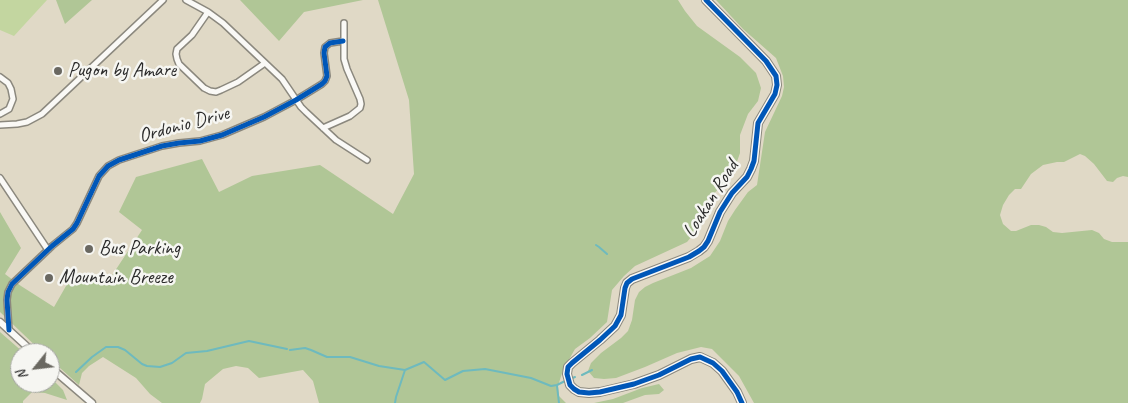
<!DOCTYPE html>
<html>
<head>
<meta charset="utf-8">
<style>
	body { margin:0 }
	#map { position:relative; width:1128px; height:403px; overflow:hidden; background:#e0d9c6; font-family:Caveat,sans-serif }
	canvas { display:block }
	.north { position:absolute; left:10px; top:343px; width:50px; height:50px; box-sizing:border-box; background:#f6f6f2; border:1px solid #a5a5a2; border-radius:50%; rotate:241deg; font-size:14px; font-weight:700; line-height:20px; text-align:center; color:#2b2b2b }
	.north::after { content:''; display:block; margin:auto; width:18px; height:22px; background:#6a6861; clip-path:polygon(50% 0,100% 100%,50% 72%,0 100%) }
</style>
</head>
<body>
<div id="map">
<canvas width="1128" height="403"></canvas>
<div class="north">N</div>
</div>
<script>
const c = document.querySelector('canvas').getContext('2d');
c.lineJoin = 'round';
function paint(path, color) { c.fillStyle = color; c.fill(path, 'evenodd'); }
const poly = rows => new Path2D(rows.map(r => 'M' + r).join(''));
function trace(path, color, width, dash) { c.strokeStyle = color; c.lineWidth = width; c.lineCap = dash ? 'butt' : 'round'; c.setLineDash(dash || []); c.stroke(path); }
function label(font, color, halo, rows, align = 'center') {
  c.font = font + ' Caveat,sans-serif'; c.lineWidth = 5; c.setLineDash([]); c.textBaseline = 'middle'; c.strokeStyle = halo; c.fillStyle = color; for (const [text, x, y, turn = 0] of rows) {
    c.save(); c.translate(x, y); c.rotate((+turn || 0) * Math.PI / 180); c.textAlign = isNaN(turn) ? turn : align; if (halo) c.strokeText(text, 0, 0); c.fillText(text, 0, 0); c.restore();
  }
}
const green = poly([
	[0,0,47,0,14,36,0,30]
]);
const forest = poly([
	[56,0,92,0,65,24],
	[240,0,363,0,304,12,279,41],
	[378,0,678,0,685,11,697,26,740,57,756,73,761,88,758,101,748,114,740,135,740,153,733,173,710,198,702,212,698,229,687,242,635,266,624,276,612,290,607,322,590,338,575,349,563,370,558,386,559,396,566,403,319,403,313,381,303,370,259,378,248,368,236,366,223,369,205,384,202,399,200,403,162,403,150,394,136,378,103,357,89,366,82,373,79,385,50,359,50,353,43,353,0,312,0,212,21,248,5,274,21,286,54,307,74,272,107,283,142,230,119,212,136,177,202,159,219,192,252,176,320,165,393,214,414,174,409,100],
	[716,0,1128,0,1128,177,1123,176,1117,178,1113,182,1107,181,1094,164,1085,156,1080,154,1064,162,1057,162,1043,165,1031,174,1021,189,1015,189,1009,195,1003,205,1000,215,1003,224,1011,231,1016,231,1031,225,1039,225,1046,227,1053,232,1062,233,1092,230,1099,233,1104,239,1112,242,1128,242,1128,403,754,403,739,376,712,349,701,347,677,353,645,367,616,378,604,379,594,378,588,371,591,363,601,353,621,338,628,331,632,320,635,300,639,292,645,287,653,283,691,268,710,256,720,241,728,221,735,210,748,192,757,185,765,132,782,96,784,87,783,76,776,58,743,29],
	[0,332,24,353,20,353,20,383,50,383,50,377,63,390,67,400,45,393,32,392,23,401,23,403,0,403],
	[659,384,664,390,659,394,645,395,623,403,594,403,613,399,642,388]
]);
const stream = poly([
	[596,245,599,247,607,254],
	[290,350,305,348,311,350,327,357,350,357,379,366,405,370,424,362,445,380,463,371,485,369,531,378,551,386,557,385,565,381],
	[76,372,92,357,106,347,118,347,125,350,142,364,147,366,160,367,172,363,186,353,207,351,249,341,287,349],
	[582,375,592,370],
	[570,379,575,377],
	[557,386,559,403],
	[395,403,396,397,405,370]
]);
const minor = poly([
	[186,0,208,12,223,23,282,79,301,107,306,112,336,140,367,160],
	[208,12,192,35,177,49,176,54,177,59,179,64,204,88,210,91,216,92,221,90,238,82,265,63],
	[0,77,8,83,11,89,13,99,9,109,0,114],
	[0,125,17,124,27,122,42,114,163,0],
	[323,128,350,116,360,108,361,104,360,99,347,69,344,59,344,23],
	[0,178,48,250],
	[9,330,7,300,8,292,12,284,52,246,73,229,77,223,99,176,108,166,119,160,162,146,179,143,200,141,222,135,264,117,296,100,322,84,325,81,327,76,324,53,325,47,330,43,343,41]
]);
const tertiary = poly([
	[0,322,34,353],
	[50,367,92,403]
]);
const primary = poly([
	[706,0,766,61,776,76,777,85,775,94,758,123,754,161,751,169,747,177,732,193,720,212,708,241,704,247,699,251,689,257,632,279,627,283,625,288,621,315,615,326,600,340,572,363,568,367,567,374,570,385,574,389,579,392,589,393,600,392,634,384,659,375,691,359,700,357,713,363,722,371,737,392,742,403]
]);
const cycleway = poly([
	[706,0,766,61,776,76,777,85,775,94,758,123,754,161,751,169,747,177,732,193,720,212,708,241,704,247,699,251,689,257,632,279,627,283,625,288,621,315,615,326,600,340,572,363,568,367,567,374,570,385,574,389,579,392,589,393,600,392,634,384,659,375,691,359,700,357,713,363,722,371,737,392,742,403],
	[9,330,7,300,8,292,12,284,52,246,73,229,77,223,99,176,108,166,119,160,162,146,179,143,200,141,222,135,264,117,296,100,322,84,325,81,327,76,324,53,325,47,330,43,343,41]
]);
const markers = [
	[58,71,5,"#6a6861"],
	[89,249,5,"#6a6861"],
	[49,278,5,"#6a6861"]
];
const poiNames = [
	["Pugon by Amare",68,71],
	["Bus Parking",99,249],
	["Mountain Breeze",59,278]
];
const streetNames = [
	["Ordonio Drive",184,125,-15],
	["Loakan Road",711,199,-58]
];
paint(green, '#c3d6a0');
paint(forest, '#b0c696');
trace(stream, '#6ebabe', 2);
trace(minor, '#8b887e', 8);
trace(tertiary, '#8b887e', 9);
trace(primary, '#8b887e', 10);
trace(minor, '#faf9f6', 5);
trace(tertiary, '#faf9f6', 6);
trace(primary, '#faf9f6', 8);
trace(cycleway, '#0057b8', 5);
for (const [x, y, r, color] of markers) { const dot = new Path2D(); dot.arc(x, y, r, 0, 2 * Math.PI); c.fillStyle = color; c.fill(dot); trace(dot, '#f6f6f2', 2); }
label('20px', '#2b2b2b', '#f6f6f2', poiNames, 'left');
label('20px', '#2b2b2b', '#f6f6f2', streetNames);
</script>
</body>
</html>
